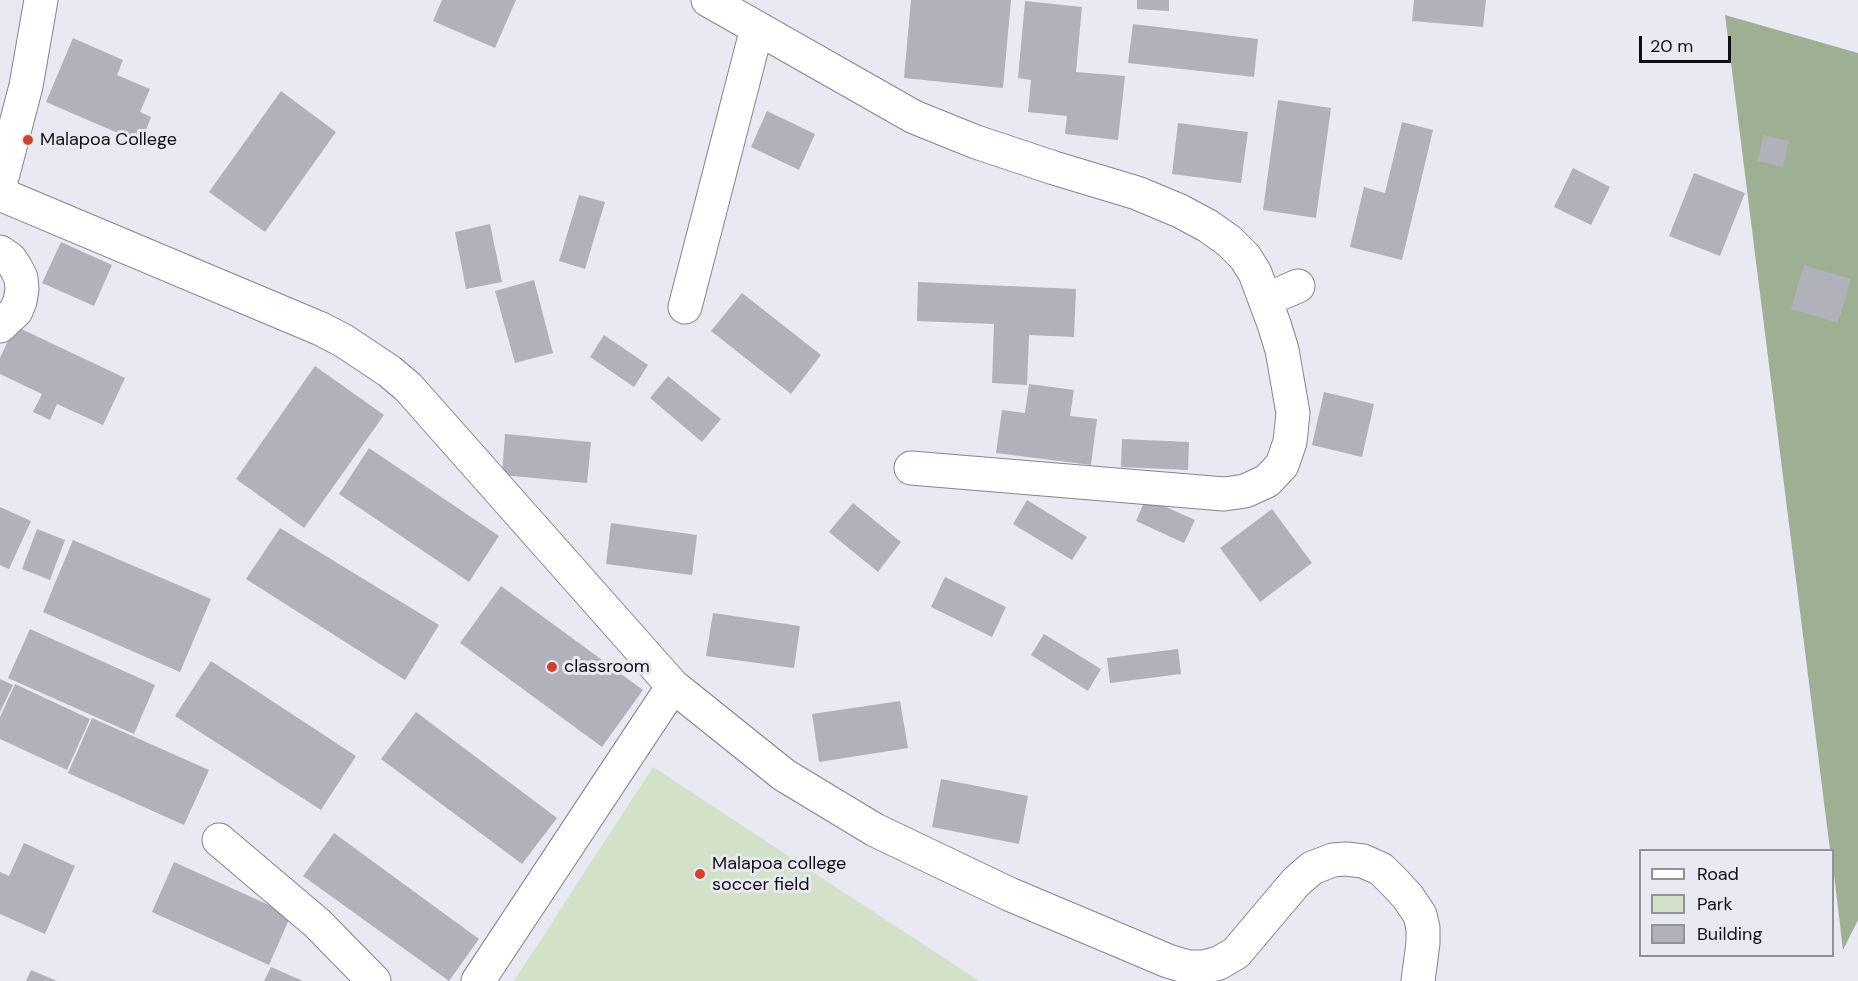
<!DOCTYPE html>
<html>
<head>
<meta charset="utf-8">
<style>
	body { margin:0 }
	#map { position:relative; width:1858px; height:981px; overflow:hidden; background:#e8e9f2; font-family:"DM Sans",sans-serif }
	canvas { display:block }
	.legend { position:absolute; left:1639px; top:849px; width:195px; height:108px; box-sizing:border-box; background:#e8e9f2; border:2px solid #919298; margin:0; padding:8px 10px; list-style:none; font-size:18px; color:#0f0f12 }
	.legend li { display:flex; align-items:center; gap:12px; height:30px }
	.legend b { width:30px; border:2px solid #919298 }
	.scale { position:absolute; left:1639px; top:36px; width:92px; height:27px; box-sizing:border-box; border:3px solid #0f0f12; border-top:0; padding-left:8px; font-size:18px; line-height:21px; white-space:nowrap; color:#0f0f12; -webkit-text-stroke:4px #e8e9f2; paint-order:stroke }
</style>
</head>
<body>
<div id="map">
<canvas width="1858" height="981"></canvas>
<ul class="legend">
<li><b style="height:8px;background:#fff"></b>Road</li>
<li><b style="height:16px;background:#d3e1c9"></b>Park</li>
<li><b style="height:16px;background:#b0b1ba"></b>Building</li>
</ul>
<div class="scale">20 m</div>
</div>
<script>
const c = document.querySelector('canvas').getContext('2d');
c.lineJoin = 'round';
function paint(path, color) { c.fillStyle = color; c.fill(path, 'evenodd'); }
const poly = rows => new Path2D(rows.map(r => 'M' + r).join(''));
function trace(path, color, width, dash) { c.strokeStyle = color; c.lineWidth = width; c.lineCap = dash ? 'butt' : 'round'; c.setLineDash(dash || []); c.stroke(path); }
function label(font, color, halo, rows, align = 'center') {
  c.font = font + ' "DM Sans",sans-serif'; c.lineWidth = 6; c.setLineDash([]); c.textBaseline = 'middle'; c.strokeStyle = halo; c.fillStyle = color; for (const [text, x, y, turn = 0] of rows) {
    c.save(); c.translate(x, y); c.rotate((+turn || 0) * Math.PI / 180); c.textAlign = isNaN(turn) ? turn : align; if (halo) c.strokeText(text, 0, 0); c.fillText(text, 0, 0); c.restore();
  }
}
const green = poly([
	[653,767,979,981,514,981]
]);
const forest = poly([
	[1725,15,1858,53,1858,920,1843,950,1833,866,1832,850,1830,850]
]);
const building = poly([
	[442,0,516,0,495,48,433,21],
	[911,0,1011,0,1003,88,904,78],
	[1137,0,1169,0,1169,11,1137,9],
	[1414,0,1486,0,1483,27,1412,21],
	[1025,1,1082,7,1076,72,1125,76,1118,140,1065,134,1067,116,1028,112,1031,80,1018,78],
	[1133,24,1258,39,1254,77,1128,63],
	[73,38,123,60,117,75,150,89,140,112,151,117,141,143,46,102],
	[281,91,336,132,265,232,209,192],
	[1278,100,1331,108,1316,218,1263,210],
	[767,111,815,134,799,170,751,147],
	[1402,122,1433,130,1402,260,1350,247,1364,187,1385,193],
	[1178,123,1248,132,1241,183,1172,174],
	[1763,135,1789,141,1783,167,1758,161],
	[1573,168,1610,187,1591,225,1554,207],
	[1694,173,1745,193,1720,256,1669,236],
	[579,195,605,202,585,269,559,261],
	[490,224,502,282,466,289,455,232],
	[61,242,112,265,94,306,42,283],
	[1804,265,1851,279,1838,323,1791,309],
	[534,280,553,353,515,363,495,291],
	[918,282,1076,289,1074,337,1029,335,1027,385,992,383,994,324,917,321],
	[742,293,821,355,791,394,711,331],
	[15,326,125,378,103,425,57,404,50,420,33,412,42,394,0,374,0,358],
	[604,335,648,365,634,387,590,357],
	[315,366,384,415,304,528,236,479],
	[668,376,721,419,702,442,650,398],
	[1029,384,1074,390,1070,416,1097,419,1091,465,996,453,1002,410,1025,413],
	[1324,392,1374,404,1362,457,1312,445],
	[505,434,591,442,587,483,502,475],
	[1122,439,1189,442,1188,470,1121,467],
	[369,448,499,536,469,582,339,494],
	[1146,498,1195,520,1184,543,1136,521],
	[1027,500,1087,537,1072,560,1013,524],
	[853,503,901,542,878,572,829,532],
	[0,507,31,521,9,569,0,565],
	[1272,509,1312,563,1260,602,1220,548],
	[611,523,697,535,692,575,606,564],
	[280,528,439,625,405,680,246,579],
	[37,529,65,540,50,580,22,569],
	[73,540,211,599,180,672,43,612],
	[945,577,1006,607,992,637,931,607],
	[501,586,643,690,602,747,460,643],
	[713,613,800,626,794,668,706,656],
	[30,629,155,685,134,734,8,678],
	[1044,634,1101,669,1088,691,1031,655],
	[1178,649,1181,674,1110,683,1107,658],
	[211,661,356,756,321,810,175,716],
	[0,679,13,685,0,712],
	[15,684,90,719,67,770,0,739,0,717],
	[900,701,908,748,819,762,812,714],
	[416,712,557,818,522,864,381,759],
	[92,718,209,770,184,825,68,773],
	[941,779,1028,796,1019,844,932,827],
	[334,833,479,939,449,981,303,876],
	[24,843,75,866,45,934,0,914,0,872,9,876],
	[174,862,291,915,269,965,152,912],
	[271,967,303,981,264,981],
	[31,970,57,981,26,981]
]);
const minor = poly([
	[708,0,914,117,976,142,1054,168,1137,193,1180,211,1208,226,1229,241,1245,257,1255,273,1274,324,1282,350,1293,413,1290,442,1282,465,1267,481,1245,491,1224,494,911,468],
	[0,185,26,86,41,0],
	[0,194,321,329,344,341,389,371,408,387,673,686,784,775,875,830,1009,894,1168,961,1188,967,1204,967,1219,963,1236,953,1296,882,1312,868,1333,860,1346,859,1363,861,1381,869,1396,884,1408,897,1420,915,1423,928,1423,943,1418,981],
	[0,252,10,259,16,268,21,278,22,289,20,301,16,311,0,326],
	[1265,300,1298,286],
	[685,307,757,28],
	[219,840,317,923,374,981],
	[478,981,673,686]
]);
const markers = [
	[28,140,6,"#cf422f"],
	[552,667,6,"#cf422f"],
	[700,874,6,"#cf422f"]
];
const poiNames = [
	["Malapoa College",40,140],
	["classroom",564,667],
	["Malapoa college",712,864],
	["soccer field",712,885]
];
paint(green, '#d3e1c9');
paint(forest, '#9faf93');
paint(building, '#b0b1ba');
trace(minor, '#83848c', 35);
trace(minor, '#fff', 33);
for (const [x, y, r, color] of markers) { const dot = new Path2D(); dot.arc(x, y, r, 0, 2 * Math.PI); c.fillStyle = color; c.fill(dot); trace(dot, '#e8e9f2', 2); }
label('18px', '#0f0f12', '#e8e9f2', poiNames, 'left');
</script>
</body>
</html>
